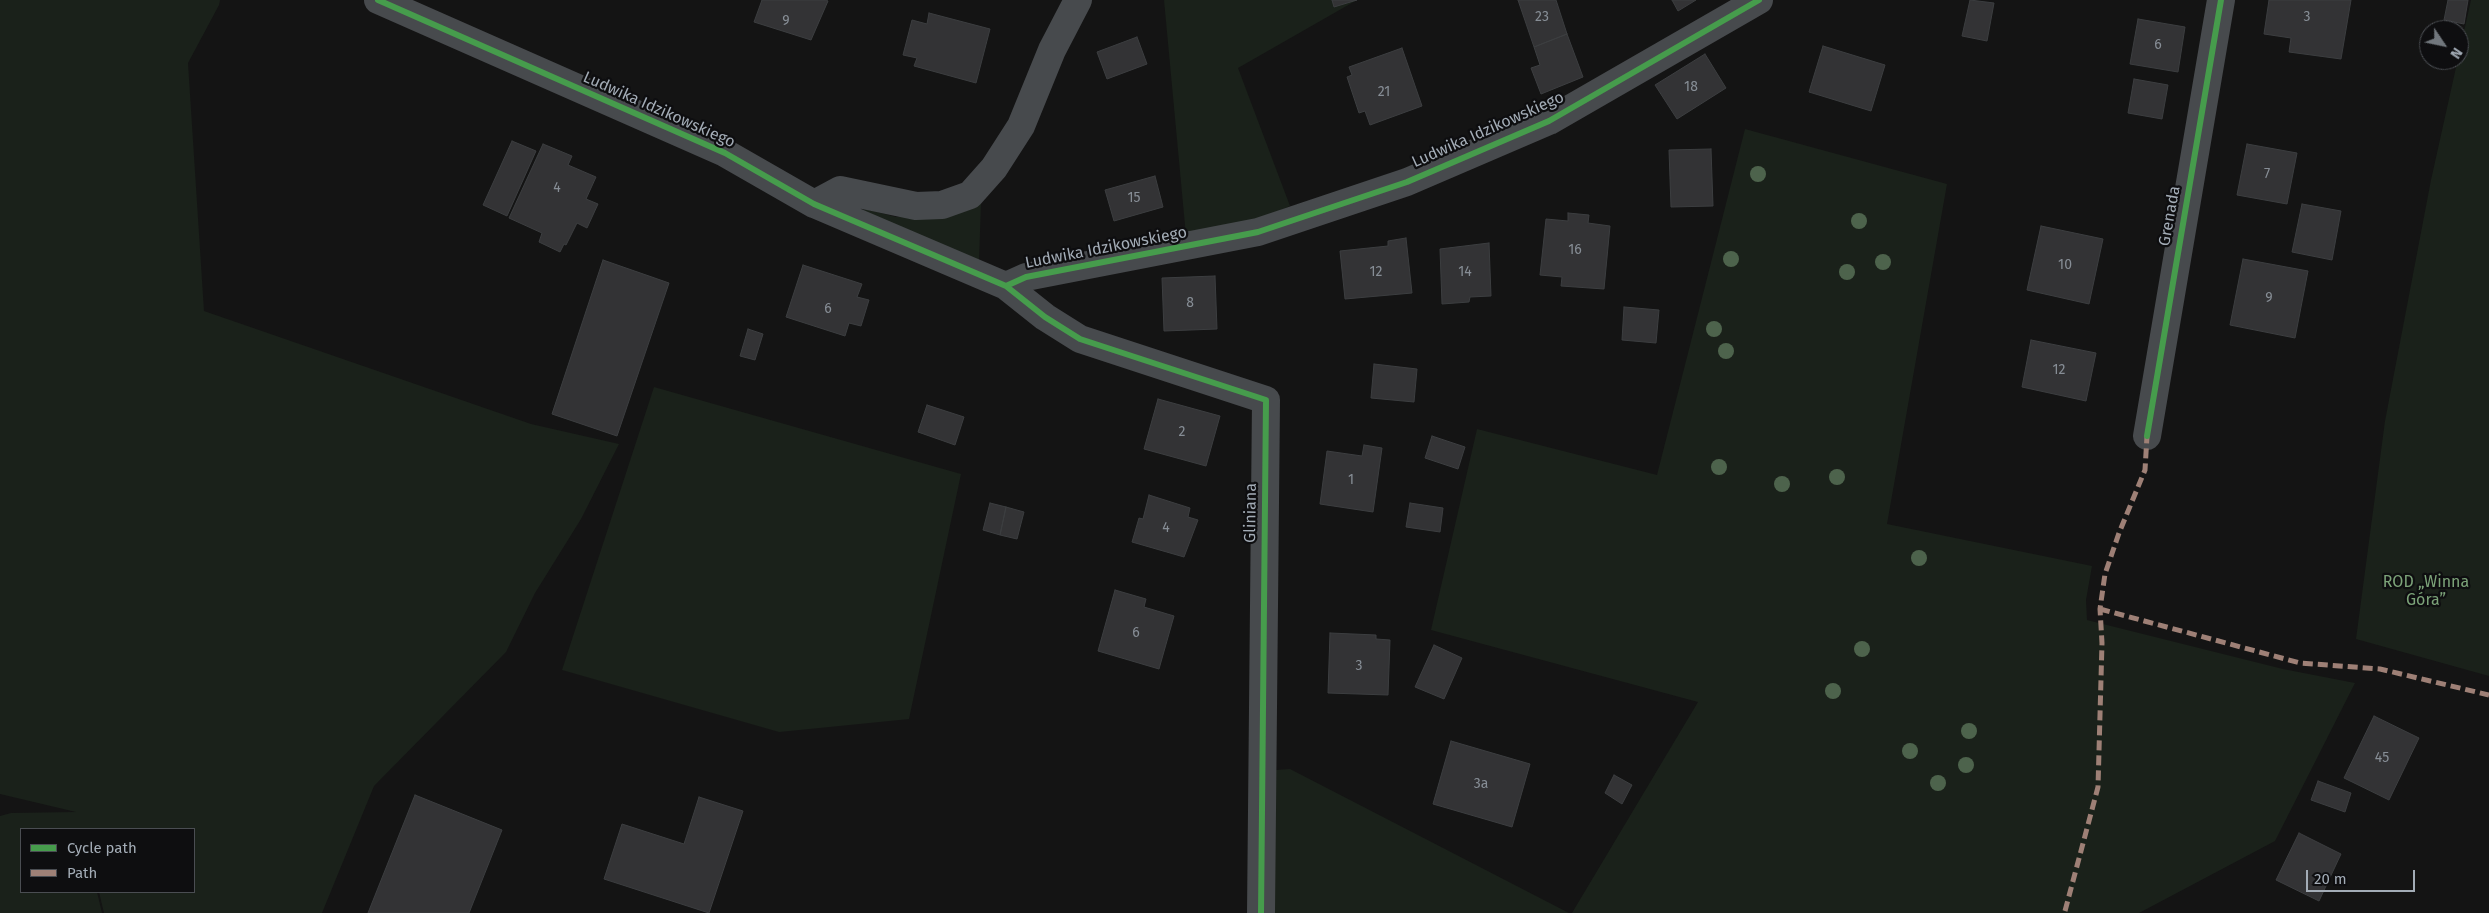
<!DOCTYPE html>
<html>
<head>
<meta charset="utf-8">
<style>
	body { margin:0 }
	#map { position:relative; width:2489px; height:913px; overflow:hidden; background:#141414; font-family:"Fira Sans",sans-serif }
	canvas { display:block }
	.legend { position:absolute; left:20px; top:828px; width:175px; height:65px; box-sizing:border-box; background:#0e0e10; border:1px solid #4a4d52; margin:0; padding:6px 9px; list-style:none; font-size:15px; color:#a3acb6 }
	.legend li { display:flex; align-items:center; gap:10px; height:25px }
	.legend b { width:25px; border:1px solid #4a4d52 }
	.north { position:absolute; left:2419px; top:20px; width:50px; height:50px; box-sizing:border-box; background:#0e0e10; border:1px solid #4a4d52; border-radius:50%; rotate:124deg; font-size:14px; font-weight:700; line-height:20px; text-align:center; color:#a3acb6 }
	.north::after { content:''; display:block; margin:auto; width:18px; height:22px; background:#71777d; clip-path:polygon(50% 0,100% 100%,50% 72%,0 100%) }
	.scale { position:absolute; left:2306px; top:870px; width:109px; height:22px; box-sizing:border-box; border:2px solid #a3acb6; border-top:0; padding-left:6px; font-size:15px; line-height:18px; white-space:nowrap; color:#a3acb6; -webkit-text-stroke:4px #0e0e10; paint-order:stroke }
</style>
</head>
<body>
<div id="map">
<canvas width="2489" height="913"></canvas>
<ul class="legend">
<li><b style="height:6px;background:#469c4c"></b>Cycle path</li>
<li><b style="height:6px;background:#9e8076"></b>Path</li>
</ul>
<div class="north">N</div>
<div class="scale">20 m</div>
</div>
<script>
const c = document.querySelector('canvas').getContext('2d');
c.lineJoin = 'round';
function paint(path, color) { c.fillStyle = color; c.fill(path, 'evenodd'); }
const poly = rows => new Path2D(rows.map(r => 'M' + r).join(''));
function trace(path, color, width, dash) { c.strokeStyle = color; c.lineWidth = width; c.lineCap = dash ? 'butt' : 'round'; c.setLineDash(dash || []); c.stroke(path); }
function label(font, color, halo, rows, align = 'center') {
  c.font = font + ' "Fira Sans",sans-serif'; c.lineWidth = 4.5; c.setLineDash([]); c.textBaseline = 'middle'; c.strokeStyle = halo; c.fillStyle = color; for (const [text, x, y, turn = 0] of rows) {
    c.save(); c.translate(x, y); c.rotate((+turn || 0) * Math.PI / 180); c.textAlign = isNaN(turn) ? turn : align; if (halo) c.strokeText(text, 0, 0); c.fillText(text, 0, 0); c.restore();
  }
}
const green = poly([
	[0,0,220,0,219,5,188,63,204,311,531,424,619,444,581,519,535,593,506,652,374,786,322,913,104,913,99,892,194,892,194,829,21,829,21,892,97,892,102,913,0,913,0,816,11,813,76,812,0,794],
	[1164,0,1357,0,1238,68,1290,206,1258,220,1186,236],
	[2471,0,2489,0,2489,676,2356,639,2385,421,2431,180],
	[1745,129,1947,184,1887,524,2092,566,2086,600,2087,620,2283,669,2355,683,2275,841,2139,913,1572,913,1698,702,1431,630,1477,429,1657,475],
	[981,202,979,262,854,211,866,209,896,217,935,217],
	[654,387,961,474,909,719,779,732,562,670],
	[1290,769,1569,913,1272,913,1276,770]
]);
const building = poly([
	[762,0,826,0,828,1,811,40,754,22,762,0],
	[1332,0,1357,0,1334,7,1332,0],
	[1518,0,1556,0,1567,34,1534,47,1518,0],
	[1672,0,1696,0,1678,11,1672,0],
	[1970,0,1994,3,1987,41,1962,36,1970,0],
	[2269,0,2351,0,2341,59,2289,52,2291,38,2264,34,2269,0],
	[2448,0,2468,0,2464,24,2444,20,2448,0],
	[929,13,990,29,976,83,914,66,917,58,903,55,912,20,927,24,929,13],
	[2138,19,2185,27,2178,72,2130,64,2138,19],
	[1567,34,1583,77,1541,94,1531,68,1540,65,1534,47,1567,34],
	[1137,37,1147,64,1107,79,1097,52,1137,37],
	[1823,46,1885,65,1871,111,1809,92,1823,46],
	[1402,48,1422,106,1370,125,1365,111,1359,113,1347,77,1352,75,1349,67,1402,48],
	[1705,54,1726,88,1677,119,1655,85,1705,54],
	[2134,79,2168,85,2162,119,2128,113,2134,79],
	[512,141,536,151,507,216,483,205,512,141],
	[543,144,572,156,568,165,596,177,586,199,598,204,587,228,577,223,566,245,564,244,560,252,539,242,542,233,509,218,543,144],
	[2247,144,2297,153,2287,204,2237,195,2247,144],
	[1711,149,1713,206,1671,207,1669,150,1711,149],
	[1155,176,1163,207,1114,221,1105,190,1155,176],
	[2302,204,2341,211,2332,260,2292,252,2302,204],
	[1568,213,1589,215,1588,223,1610,226,1604,289,1561,286,1562,277,1540,275,1546,219,1568,221,1568,213],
	[2041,226,2103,239,2089,304,2027,290,2041,226],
	[1406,238,1412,293,1345,299,1340,251,1388,246,1388,241,1406,238],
	[1489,243,1491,296,1470,297,1469,302,1442,304,1440,249,1489,243],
	[2243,259,2308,271,2295,338,2230,325,2243,259],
	[603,260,669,283,617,436,552,414,603,260],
	[803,265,862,284,857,297,869,300,861,326,849,323,845,336,786,317,803,265],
	[1215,276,1217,329,1164,331,1162,278,1215,276],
	[1624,307,1659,310,1656,343,1622,340,1624,307],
	[748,329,763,334,755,360,740,356,748,329],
	[2031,340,2096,353,2086,401,2022,387,2031,340],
	[1374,364,1417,369,1414,402,1371,398,1374,364],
	[1158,399,1220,416,1206,466,1144,449,1158,399],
	[927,405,964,417,955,445,918,432,927,405],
	[1432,436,1465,447,1458,469,1425,458,1432,436],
	[1364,445,1382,448,1373,512,1320,504,1327,451,1362,456,1364,445],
	[1149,495,1190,508,1188,517,1198,520,1184,557,1132,542,1139,518,1143,519,1149,495],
	[990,503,1006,507,1000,535,983,530,990,503],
	[1410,503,1443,508,1440,532,1406,527,1410,503],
	[1006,507,1024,512,1017,539,1000,535,1006,507],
	[1115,590,1146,599,1144,607,1174,616,1159,669,1098,651,1115,590],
	[1330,633,1376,635,1376,639,1390,640,1388,695,1328,693,1330,633],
	[1434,645,1462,658,1444,699,1415,687,1434,645],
	[2374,716,2419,738,2389,800,2344,778,2374,716],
	[1451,741,1530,764,1512,827,1433,804,1451,741],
	[1614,775,1632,785,1622,804,1605,793,1614,775],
	[2318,781,2351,793,2345,812,2311,800,2318,781],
	[415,795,502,830,469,913,368,913,415,795],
	[699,797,743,811,709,913,604,879,622,824,684,844,699,797],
	[2299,833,2341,854,2319,901,2276,880,2299,833]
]);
const minor = poly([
	[378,0,725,153,814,204,1006,286,1026,277,1258,232,1407,182,1549,121,1759,0],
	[814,204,840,190,916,206,942,205,970,195,994,168,1021,126,1052,50,1078,0],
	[1006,286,1045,317,1080,339,1266,400,1261,913],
	[2147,436,2221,0]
]);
const quiet = poly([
	[2100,609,2300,663,2380,669,2489,695],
	[2065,911,2098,787,2102,643,2100,609,2105,574,2119,533,2145,470,2147,436]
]);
const cycleway = poly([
	[378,0,725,153,814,204,1006,286,1026,277,1258,232,1407,182,1549,121,1759,0],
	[1006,286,1045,317,1080,339,1266,400,1261,913],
	[2147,436,2221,0]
]);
const trees = [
	[1758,174],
	[1859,221],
	[1731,259],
	[1883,262],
	[1847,272],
	[1714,329],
	[1726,351],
	[1719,467],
	[1837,477],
	[1782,484],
	[1919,558],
	[1862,649],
	[1833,691],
	[1969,731],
	[1910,751],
	[1966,765],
	[1938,783]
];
const numberNames = [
	["23",1542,17],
	["3",2307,17],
	["9",786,21],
	["6",2158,45],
	["18",1691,87],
	["21",1384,92],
	["7",2267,174],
	["4",557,188],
	["15",1134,198],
	["16",1575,250],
	["10",2065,265],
	["12",1376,272],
	["14",1465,272],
	["9",2269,298],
	["8",1190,303],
	["6",828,309],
	["12",2059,370],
	["2",1182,432],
	["1",1351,480],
	["4",1166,528],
	["6",1136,633],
	["3",1359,666],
	["45",2382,758],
	["3a",1481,784]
];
const streetNames = [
	["Ludwika Idzikowskiego",659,110,24],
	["Ludwika Idzikowskiego",1488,130,-24],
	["Grenada",2170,216,-80],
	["Ludwika Idzikowskiego",1106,248,-11],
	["Gliniana",1251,513,-89]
];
const parkNames = [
	["ROD „Winna",2426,583],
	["Góra”",2426,601]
];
paint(green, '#1a211a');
paint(building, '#333335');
trace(building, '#3c3e40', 1);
trace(minor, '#474a4d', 28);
trace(quiet, '#9e8076', 5, [10, 5]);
trace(cycleway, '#469c4c', 6);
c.fillStyle = '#4d634c';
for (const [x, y] of trees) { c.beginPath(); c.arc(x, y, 8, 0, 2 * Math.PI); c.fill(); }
label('14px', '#878e96', null, numberNames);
label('16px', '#a3acb6', '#0e0e10', streetNames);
label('16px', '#7ca379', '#0e0e10', parkNames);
</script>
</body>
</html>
